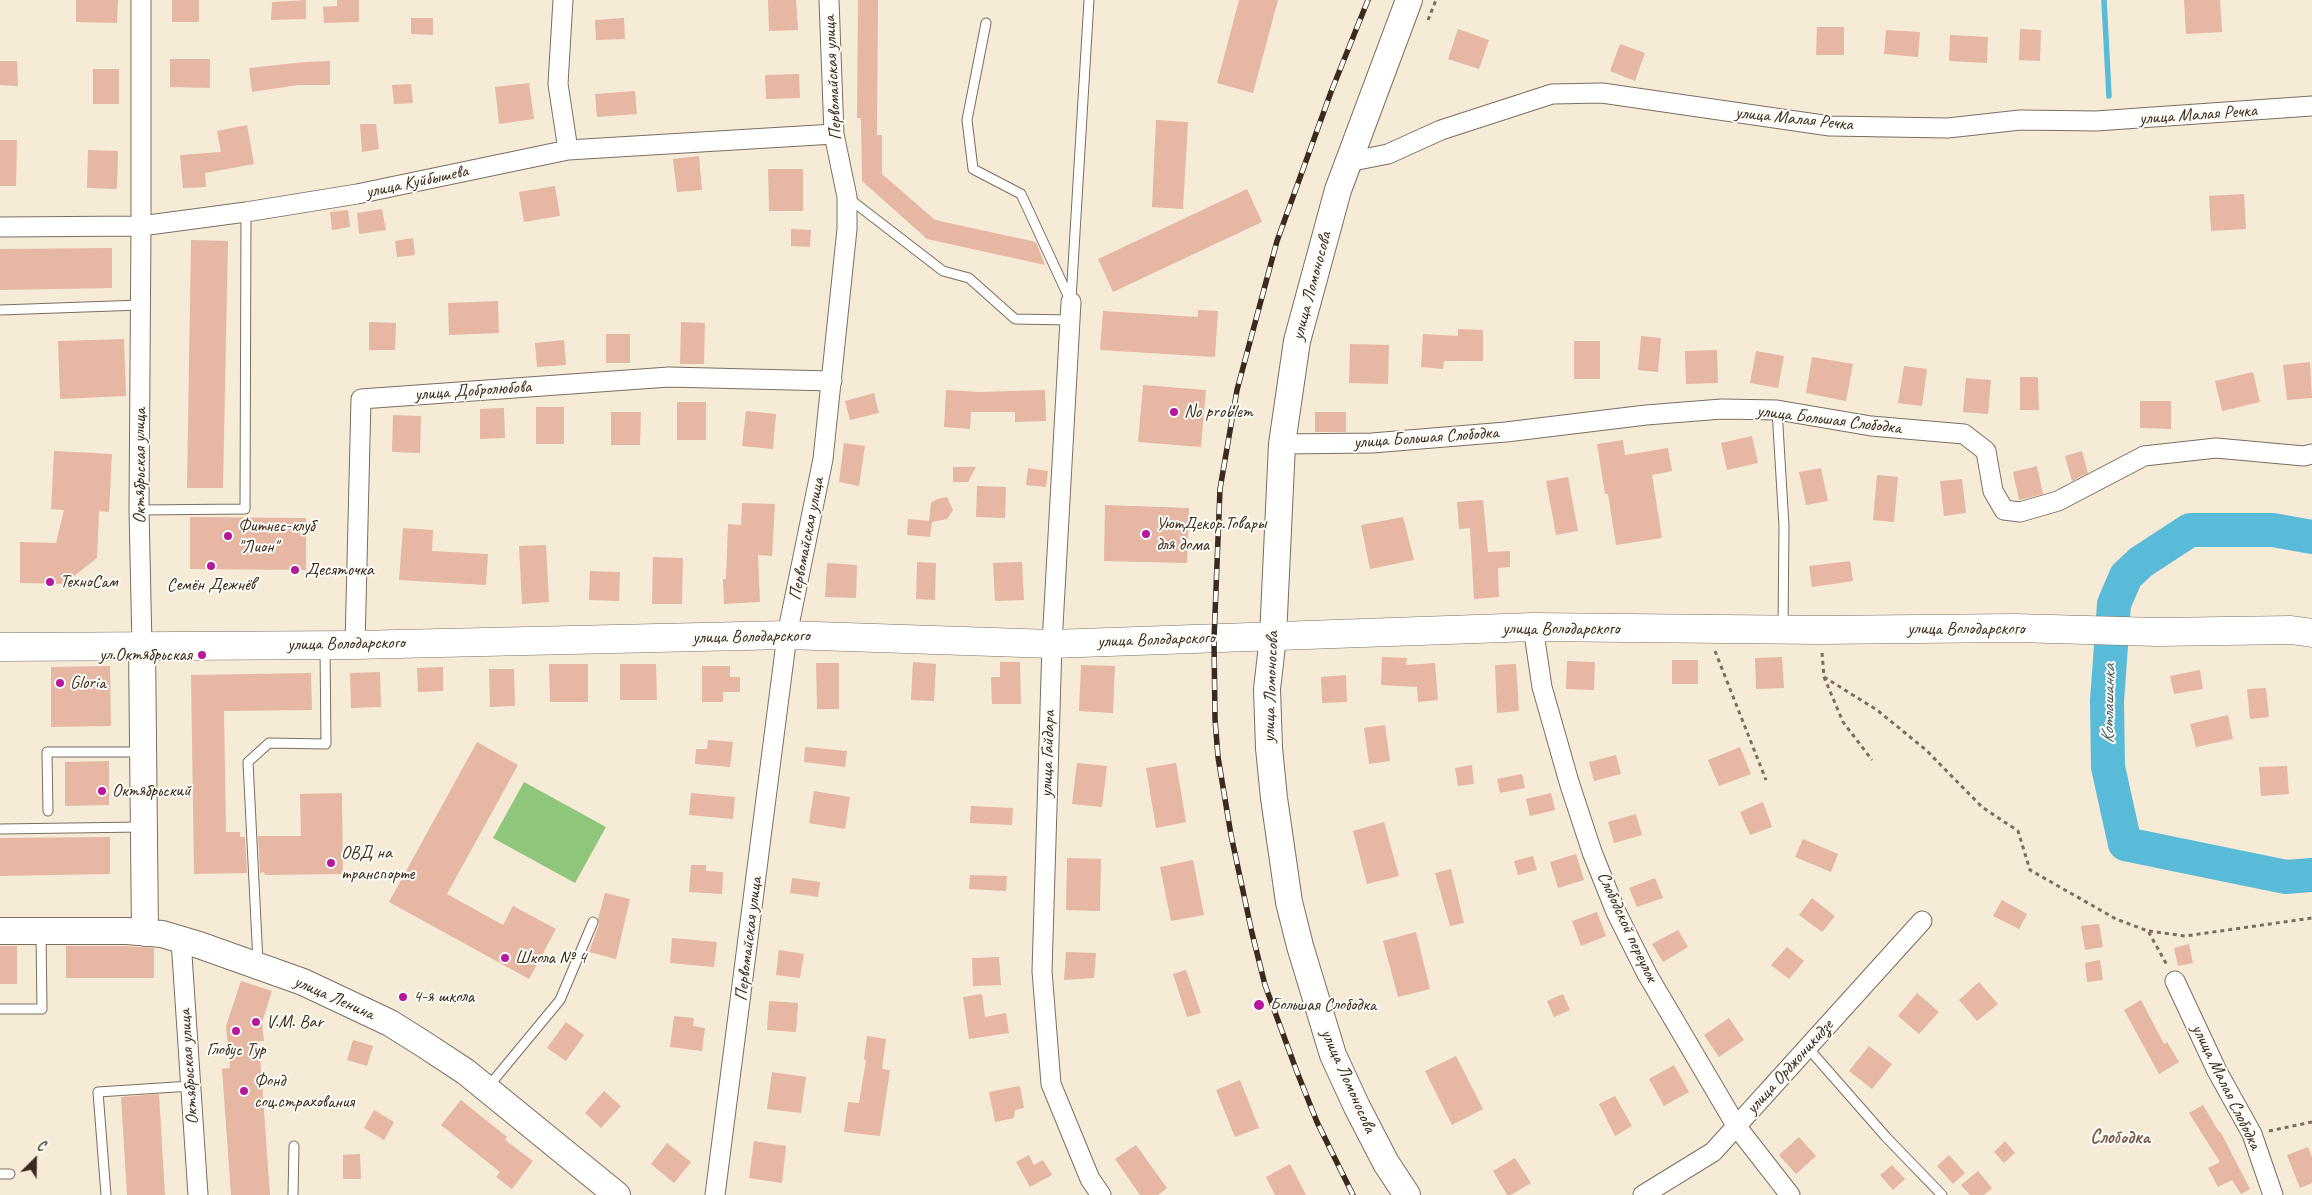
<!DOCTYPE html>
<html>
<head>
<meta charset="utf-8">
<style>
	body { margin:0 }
	#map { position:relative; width:2312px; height:1195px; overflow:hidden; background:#f6ebd7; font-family:Caveat,sans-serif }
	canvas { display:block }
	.north { position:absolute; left:10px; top:1135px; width:50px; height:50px; -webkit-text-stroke:4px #fdfcf7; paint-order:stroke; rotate:23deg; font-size:14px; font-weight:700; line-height:20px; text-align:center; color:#3b2a1e }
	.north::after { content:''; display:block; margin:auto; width:18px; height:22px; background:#3b2a1e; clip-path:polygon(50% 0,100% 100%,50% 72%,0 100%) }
</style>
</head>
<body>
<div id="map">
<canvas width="2312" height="1195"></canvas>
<div class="north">С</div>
</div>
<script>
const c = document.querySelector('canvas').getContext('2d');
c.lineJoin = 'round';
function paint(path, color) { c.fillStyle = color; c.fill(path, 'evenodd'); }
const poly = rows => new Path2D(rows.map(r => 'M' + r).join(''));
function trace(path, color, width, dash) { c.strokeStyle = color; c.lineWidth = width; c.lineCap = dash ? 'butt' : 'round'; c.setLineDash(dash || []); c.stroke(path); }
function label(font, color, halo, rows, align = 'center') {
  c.font = font + ' Caveat,sans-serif'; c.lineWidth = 4; c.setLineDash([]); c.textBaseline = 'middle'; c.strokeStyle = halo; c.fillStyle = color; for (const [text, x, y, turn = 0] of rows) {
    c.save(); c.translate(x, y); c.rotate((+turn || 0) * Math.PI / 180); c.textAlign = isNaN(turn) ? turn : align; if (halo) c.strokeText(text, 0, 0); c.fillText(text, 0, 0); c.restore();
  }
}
const green = poly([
	[524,782,606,827,575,883,493,838]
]);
const stream = poly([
	[2104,0,2109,96]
]);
const river = poly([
	[2312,537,2273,530,2190,530,2141,562,2126,576,2114,604,2107,701,2108,767,2125,844,2286,877,2312,875]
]);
const building = poly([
	[76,0,118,0,117,23,76,22],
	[172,0,199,0,199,22,172,22],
	[306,0,306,19,271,20,272,2],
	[337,0,359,0,359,22,324,23,323,7,337,6],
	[768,0,796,0,798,30,769,31],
	[858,0,878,0,877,135,882,135,882,174,935,220,1036,242,1045,265,927,239,862,181,861,118,857,118],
	[1239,0,1278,0,1253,93,1217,83],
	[2184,0,2220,0,2222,32,2186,34],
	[411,18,433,18,433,35,411,34],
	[624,18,625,39,596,40,595,20],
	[1817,27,1844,27,1844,55,1816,55],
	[1458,29,1489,40,1479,69,1448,59],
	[2020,29,2041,30,2040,61,2019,60],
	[1886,30,1920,32,1918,57,1884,54],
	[1950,35,1988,37,1987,63,1949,61],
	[1620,44,1645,53,1635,81,1610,71],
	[170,59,210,59,210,88,170,87],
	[0,61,17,61,18,86,0,85],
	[330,61,330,85,298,85,252,92,249,68,305,62],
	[93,69,119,69,119,104,93,104],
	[799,74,800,98,766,99,765,75],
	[529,83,534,119,499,124,495,87],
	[411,84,413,103,394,104,392,85],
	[635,91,637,114,597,117,595,94],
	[1156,120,1188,122,1183,209,1152,207],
	[360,124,376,124,379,149,362,152],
	[247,125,254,164,205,173,206,187,183,188,180,155,221,152,217,131],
	[0,140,17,140,16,186,0,186],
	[88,150,118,151,117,189,87,188],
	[699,156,702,190,677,192,673,159],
	[768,169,803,169,803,211,769,211],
	[555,186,560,216,524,222,519,192],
	[1247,189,1262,222,1113,292,1098,259],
	[2244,194,2246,229,2211,231,2209,196],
	[382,209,386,230,359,234,357,213],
	[348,210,350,227,332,230,330,212],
	[791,229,811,230,810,247,791,246],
	[413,238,415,255,397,257,395,241],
	[191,240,228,241,223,488,187,488],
	[112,248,112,288,0,290,0,249],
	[498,301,499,333,449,335,448,303],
	[1198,310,1218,311,1215,357,1100,350,1103,311,1198,317],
	[369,322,396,323,395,350,369,350],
	[681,322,705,323,704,364,680,364],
	[1458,329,1483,330,1483,361,1444,361,1443,369,1421,367,1423,334,1458,336],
	[606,334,630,334,630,363,606,363],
	[1641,336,1661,338,1658,372,1638,370],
	[124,339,126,396,60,399,58,341],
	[564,340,566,365,537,367,535,343],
	[1574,341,1600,341,1600,379,1574,379],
	[1350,344,1389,345,1388,384,1349,383],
	[1717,350,1718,383,1686,384,1685,351],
	[1756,351,1784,356,1778,388,1750,383],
	[1812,357,1853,364,1846,401,1806,393],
	[2310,362,2312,398,2287,400,2283,365],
	[1904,366,1927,369,1922,406,1898,403],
	[2253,372,2260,402,2222,411,2215,381],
	[2020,377,2038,377,2039,410,2020,410],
	[1966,378,1991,380,1988,414,1963,412],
	[1143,385,1206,390,1201,447,1138,442],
	[946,390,980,392,1045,390,1046,421,1015,422,1015,412,971,412,970,429,944,427],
	[874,393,879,413,850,420,845,401],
	[2140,401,2171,401,2171,429,2140,428],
	[677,402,706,402,706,440,677,440],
	[536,407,564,407,564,444,536,444],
	[504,408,505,438,480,439,480,409],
	[746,411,776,414,773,449,742,446],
	[611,412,641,412,640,445,611,445],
	[1315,412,1346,412,1346,432,1315,432],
	[393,415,421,416,420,453,392,452],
	[1752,436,1758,463,1727,470,1721,443],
	[1623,440,1625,455,1668,448,1672,471,1652,475,1662,538,1616,545,1608,494,1605,494,1597,444],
	[844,443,865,446,859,486,839,482],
	[54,451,112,454,109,512,99,511,97,558,64,584,20,583,20,542,56,543,64,510,51,509],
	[2082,451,2088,473,2072,481,2065,456],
	[2037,466,2043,494,2019,500,2013,472],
	[953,467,976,467,968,482,953,482],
	[1028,468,1048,471,1046,487,1026,485],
	[1821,468,1828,501,1806,505,1799,472],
	[1877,475,1898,477,1894,522,1873,520],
	[1568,477,1578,531,1556,535,1546,481],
	[1962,479,1966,513,1944,516,1940,481],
	[977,486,1006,487,1005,518,976,517],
	[947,497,953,510,947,519,932,522,930,537,907,535,908,519,929,521,931,503,937,499],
	[1483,500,1488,552,1510,551,1510,567,1498,568,1499,597,1474,599,1470,528,1459,529,1457,502],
	[742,503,775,504,772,556,758,555,760,602,724,604,723,579,726,579,728,524,741,525],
	[1105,505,1189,508,1187,563,1104,561],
	[190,517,306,518,306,570,190,569],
	[1403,517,1414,560,1370,569,1361,525],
	[403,528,433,530,432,551,488,554,486,585,399,580],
	[546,545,549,602,522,604,519,546],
	[653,557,683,558,682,604,652,604],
	[1850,561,1853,581,1812,587,1809,566],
	[917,562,936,563,935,600,916,599],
	[1022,562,1024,600,995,601,993,563],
	[827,563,857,565,856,598,825,597],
	[590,571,620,572,619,601,589,600],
	[1382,657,1407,658,1406,665,1435,663,1438,700,1418,702,1417,687,1381,685],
	[1782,657,1784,688,1756,689,1755,658],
	[1672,660,1698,660,1698,684,1672,684],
	[1567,661,1595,662,1594,690,1566,689],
	[913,662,936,664,934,701,911,700],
	[1000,662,1020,662,1021,704,992,704,991,677,1000,677],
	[816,663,839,663,839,709,817,709],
	[549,664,588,664,588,702,550,702],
	[620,664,656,664,657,700,620,700],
	[1516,664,1519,711,1497,713,1495,665],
	[1081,665,1115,666,1113,713,1079,711],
	[110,666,111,726,51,727,51,667],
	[702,666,730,666,730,677,740,677,740,692,723,692,723,702,702,702],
	[443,667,443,691,418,692,417,668],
	[489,669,514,669,515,706,490,707],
	[2200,670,2203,689,2174,694,2170,676],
	[380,672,381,707,351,708,350,673],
	[311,673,312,710,224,711,226,832,240,832,240,837,245,837,247,873,194,874,191,675],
	[1346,675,1347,702,1322,703,1321,677],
	[2266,688,2269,717,2250,719,2247,689],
	[2228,715,2233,739,2196,747,2190,724],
	[1385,725,1390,761,1369,764,1364,728],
	[708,740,733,742,730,767,695,764,696,749,707,749],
	[477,742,518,765,447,894,503,925,513,906,556,929,529,979,389,902],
	[805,747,847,751,845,767,804,762],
	[1740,747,1751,774,1719,786,1708,760],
	[1616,755,1621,774,1594,781,1589,762],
	[109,761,109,805,65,806,65,762],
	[1077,763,1107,766,1102,807,1072,804],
	[1176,763,1186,822,1156,828,1146,768],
	[1472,765,1474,784,1458,786,1455,768],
	[2287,766,2289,794,2261,796,2259,767],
	[1522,774,1525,788,1500,793,1497,779],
	[814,791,850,797,845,829,809,823],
	[342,793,343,874,265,875,264,872,260,873,258,836,301,836,300,794],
	[691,793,735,797,733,819,689,815],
	[1551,793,1555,810,1530,816,1526,799],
	[1763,802,1772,827,1750,835,1740,812],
	[971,806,1013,808,1012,825,970,823],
	[1636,814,1642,835,1614,843,1608,822],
	[1384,822,1399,876,1367,884,1353,831],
	[110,837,110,874,0,876,0,838],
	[1803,839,1838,854,1831,872,1795,857],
	[1576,854,1584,880,1558,888,1550,862],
	[1533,856,1537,870,1518,875,1514,861],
	[1067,858,1101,859,1100,911,1066,910],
	[1193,860,1204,915,1171,921,1160,867],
	[691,865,706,865,706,871,723,872,722,894,689,892],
	[1451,869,1464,923,1450,926,1435,873],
	[970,875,1007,876,1006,891,969,889],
	[792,878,820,882,818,897,790,893],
	[1655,878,1663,898,1637,907,1629,888],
	[605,893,630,899,616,959,589,952,599,924,598,919],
	[1812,898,1835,916,1822,932,1799,915],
	[2002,900,2027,914,2019,929,1993,916],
	[1597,912,1606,936,1581,946,1572,921],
	[2099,924,2103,947,2085,950,2081,926],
	[1678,930,1688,947,1663,962,1652,944],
	[1416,932,1430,989,1398,997,1383,941],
	[672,938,717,942,714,967,670,963],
	[2189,944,2193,963,2178,966,2174,948],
	[0,946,17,946,17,984,0,984],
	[66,946,126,946,154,948,154,978,66,978],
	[1787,947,1804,961,1789,979,1771,965],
	[779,950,804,954,800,978,776,975],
	[1066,952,1096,953,1094,978,1064,980],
	[999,957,1001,985,973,986,972,958],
	[2100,960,2103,980,2087,982,2085,963],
	[1186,970,1201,1013,1187,1017,1173,974],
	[241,981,272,991,262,1022,264,1041,259,1041,270,1195,231,1195,222,1069,230,1068,226,1026],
	[1979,982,1998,1004,1977,1021,1959,1000],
	[1917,993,1939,1012,1919,1034,1898,1016],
	[982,994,985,1017,1006,1013,1009,1033,969,1039,963,997],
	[1563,994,1570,1010,1554,1017,1547,1001],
	[2141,1000,2164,1044,2167,1042,2179,1062,2159,1074,2124,1010],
	[769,1001,798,1003,796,1032,767,1030],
	[674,1016,694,1018,693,1026,705,1028,702,1051,670,1047],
	[1729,1018,1744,1040,1719,1057,1704,1035],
	[566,1022,584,1035,566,1061,547,1048],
	[867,1036,886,1039,882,1069,890,1070,880,1136,844,1132,848,1102,859,1103,866,1060,864,1059],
	[353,1040,373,1046,367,1066,347,1060],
	[1869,1046,1892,1064,1872,1089,1849,1071],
	[1456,1056,1483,1109,1452,1125,1425,1071],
	[1674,1065,1689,1092,1664,1106,1649,1079],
	[772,1072,806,1077,801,1113,767,1109],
	[1240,1080,1259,1128,1235,1137,1216,1090],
	[1020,1086,1024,1108,1015,1110,1014,1118,995,1122,989,1092],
	[604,1091,621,1106,601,1128,585,1113],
	[159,1094,165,1195,127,1195,121,1097],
	[1615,1096,1632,1126,1615,1136,1599,1104],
	[461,1100,507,1137,505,1140,533,1161,512,1189,496,1177,500,1172,441,1125],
	[2203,1105,2219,1132,2220,1131,2250,1189,2241,1194,2232,1180,2218,1187,2208,1168,2220,1162,2189,1113],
	[374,1110,394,1122,384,1140,364,1128],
	[1799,1137,1816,1156,1796,1174,1779,1155],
	[754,1141,786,1146,782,1183,749,1178],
	[2005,1141,2015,1153,2004,1163,1994,1152],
	[667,1143,691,1162,674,1183,651,1164],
	[1136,1145,1167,1188,1158,1195,1140,1195,1115,1159],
	[2308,1147,2312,1157,2312,1183,2300,1188,2287,1155],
	[360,1154,361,1179,343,1179,343,1155],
	[1029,1155,1034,1165,1043,1160,1052,1175,1030,1187,1016,1162],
	[1949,1155,1965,1173,1953,1184,1937,1166],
	[1515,1158,1531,1183,1511,1195,1507,1195,1493,1171],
	[1290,1164,1306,1195,1275,1195,1266,1177],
	[1892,1165,1905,1179,1893,1190,1880,1175],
	[1978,1171,1992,1188,1984,1195,1970,1195,1961,1185]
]);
const path = poly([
	[1428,20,1436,0],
	[1715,651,1766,780],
	[1822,653,1824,677,1843,722,1872,760],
	[1824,677,1877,710,1926,750,1982,807,2018,831,2030,870,2116,919,2148,931,2167,965],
	[2149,931,2185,936,2312,918],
	[2269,1131,2312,1122]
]);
const lane = poly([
	[986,23,967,120,973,169,1021,194,1071,302],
	[847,197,943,271,969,278,1015,319,1070,320],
	[1071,299,1089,0],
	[0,310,141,305],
	[1777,410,1784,526,1783,627],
	[139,510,245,509,246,212],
	[48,811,47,752,141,752],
	[0,829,142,827],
	[258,962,248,762,269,743,326,744,325,648],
	[0,1009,42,1009,41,934],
	[1808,1048,1886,1137,1942,1195],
	[488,1087,560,1000,593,922],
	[0,1174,10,1174],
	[106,1195,98,1092,191,1086],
	[293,1195,294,1146]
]);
const street = poly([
	[141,0,141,226,139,510,142,646],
	[563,0,558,84,568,150],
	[1348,162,1388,154,1441,130,1552,94,1602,93,1830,126,1948,128,2020,120,2096,121,2312,106],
	[0,227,141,226,246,212,357,194,568,150,834,134],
	[1071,302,1052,644,1042,971,1051,1084,1090,1179,1101,1195],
	[1282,444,1372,443,1506,432,1646,415,1722,409,1777,410,1871,426,1964,434,1986,451,1993,491,2004,510,2020,512,2058,501,2144,456,2216,448,2304,456,2312,454],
	[1533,627,1542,687,1569,782,1592,852,1616,912,1647,974,1737,1127,1790,1195],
	[355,645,361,399,669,377,832,381],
	[181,940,198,1195],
	[2175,981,2217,1071,2252,1134,2273,1195],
	[715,1195,787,635,823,459,847,229,847,197,834,134,829,0],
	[1643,1195,1713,1152,1922,921]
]);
const secondary = poly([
	[142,646,145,933],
	[0,931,127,931,162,934,199,945,303,982,390,1023,425,1045,466,1072,617,1195],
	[1407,1195,1386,1163,1357,1107,1333,1055,1300,946,1289,902,1274,798,1269,748,1267,689,1273,637,1282,444,1297,341,1338,190,1409,0]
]);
const primary = poly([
	[0,647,355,645,787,635,1052,644,1533,627,1819,630,2015,628,2158,632,2291,630,2312,633]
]);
const rail = poly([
	[1353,1195,1317,1122,1297,1072,1265,985,1252,933,1231,835,1218,757,1215,719,1214,639,1220,489,1237,390,1277,241,1331,92,1368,0]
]);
const markers = [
	[1174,412,5,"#b5179e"],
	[1146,534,5,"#b5179e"],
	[228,536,5,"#b5179e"],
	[211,566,5,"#b5179e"],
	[295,570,5,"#b5179e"],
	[50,582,5,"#b5179e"],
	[202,655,5,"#b5179e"],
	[60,683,5,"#b5179e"],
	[102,791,5,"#b5179e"],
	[331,863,5,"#b5179e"],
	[505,958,5,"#b5179e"],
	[403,997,5,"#b5179e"],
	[1259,1005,6,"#b5179e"],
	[256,1022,5,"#b5179e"],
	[236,1031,5,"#b5179e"],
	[244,1091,5,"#b5179e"]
];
const streetNames = [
	["Первомайская улица",833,78,-93],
	["улица Малая Речка",2198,115,-4],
	["улица Малая Речка",1794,119,6],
	["улица Куйбышева",417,182,-12],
	["улица Ломоносова",1312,286,-75],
	["улица Добролюбова",473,391,-4],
	["улица Большая Слободка",1829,420,7],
	["улица Большая Слободка",1426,438,-4],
	["Октябрьская улица",140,466,-90],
	["Первомайская улица",807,539,-79],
	["улица Володарского",1561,629],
	["улица Володарского",1966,629],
	["улица Володарского",751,637,-1],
	["улица Володарского",1156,640,-2],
	["улица Володарского",346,644,-1],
	["улица Ломоносова",1271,687,-88],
	["улица Гайдара",1048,754,-88],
	["Слободской переулок",1627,927,65],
	["Первомайская улица",749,939,-83],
	["улица Ленина",334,998,24],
	["Октябрьская улица",189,1067,-94],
	["улица Орджоникидзе",1790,1067,-48],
	["улица Ломоносова",1348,1081,66],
	["улица Малая Слободка",2226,1087,64]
];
const poiNames = [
	["No problem",1184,412],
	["УютДекор.Товары",1156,524],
	["для дома",1156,545],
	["Фитнес-клуб",238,526],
	["\"Лион\"",238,547],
	["Десяточка",305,570],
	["ТехноСам",60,582],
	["Семён Дежнёв",211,585,"center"],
	["ул.Октябрьская",192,655,"right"],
	["Gloria",70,683],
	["Октябрьский",112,791],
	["ОВД на",341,853],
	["транспорте",341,874],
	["Школа № 4",515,958],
	["4-я школа",413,997],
	["Большая Слободка",1270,1005],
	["V.M. Bar",266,1022],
	["Глобус Тур",236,1050,"center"],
	["Фонд",254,1081],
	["соц.страхования",254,1102]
];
const waterNames = [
	["Котлашанка",2109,704,-89]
];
const neighbourhoodNames = [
	["Слободка",2120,1138]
];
paint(green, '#8ec77b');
trace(stream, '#5abbd8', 5.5);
trace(river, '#5abbd8', 34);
paint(building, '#e6b7a2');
trace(lane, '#7c6e5f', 11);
trace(street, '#7c6e5f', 21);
trace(secondary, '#7c6e5f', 28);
trace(primary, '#7c6e5f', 29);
trace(path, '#7c6e5f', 3, [4, 4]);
trace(lane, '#fff', 9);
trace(street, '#fff', 19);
trace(secondary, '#fff', 26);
trace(primary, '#fff', 28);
trace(rail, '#3b2a1e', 5.5);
trace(rail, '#fdfcf7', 4, [11]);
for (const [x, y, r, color] of markers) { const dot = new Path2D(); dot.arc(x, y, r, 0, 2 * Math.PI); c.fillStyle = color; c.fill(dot); trace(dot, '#fdfcf7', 2); }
label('18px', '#3b2a1e', '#fdfcf7', streetNames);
label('18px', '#3b2a1e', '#fdfcf7', poiNames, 'left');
label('italic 19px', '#465d5f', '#fdfcf7', waterNames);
label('bold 19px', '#775b4c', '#fdfcf7', neighbourhoodNames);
</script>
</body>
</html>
